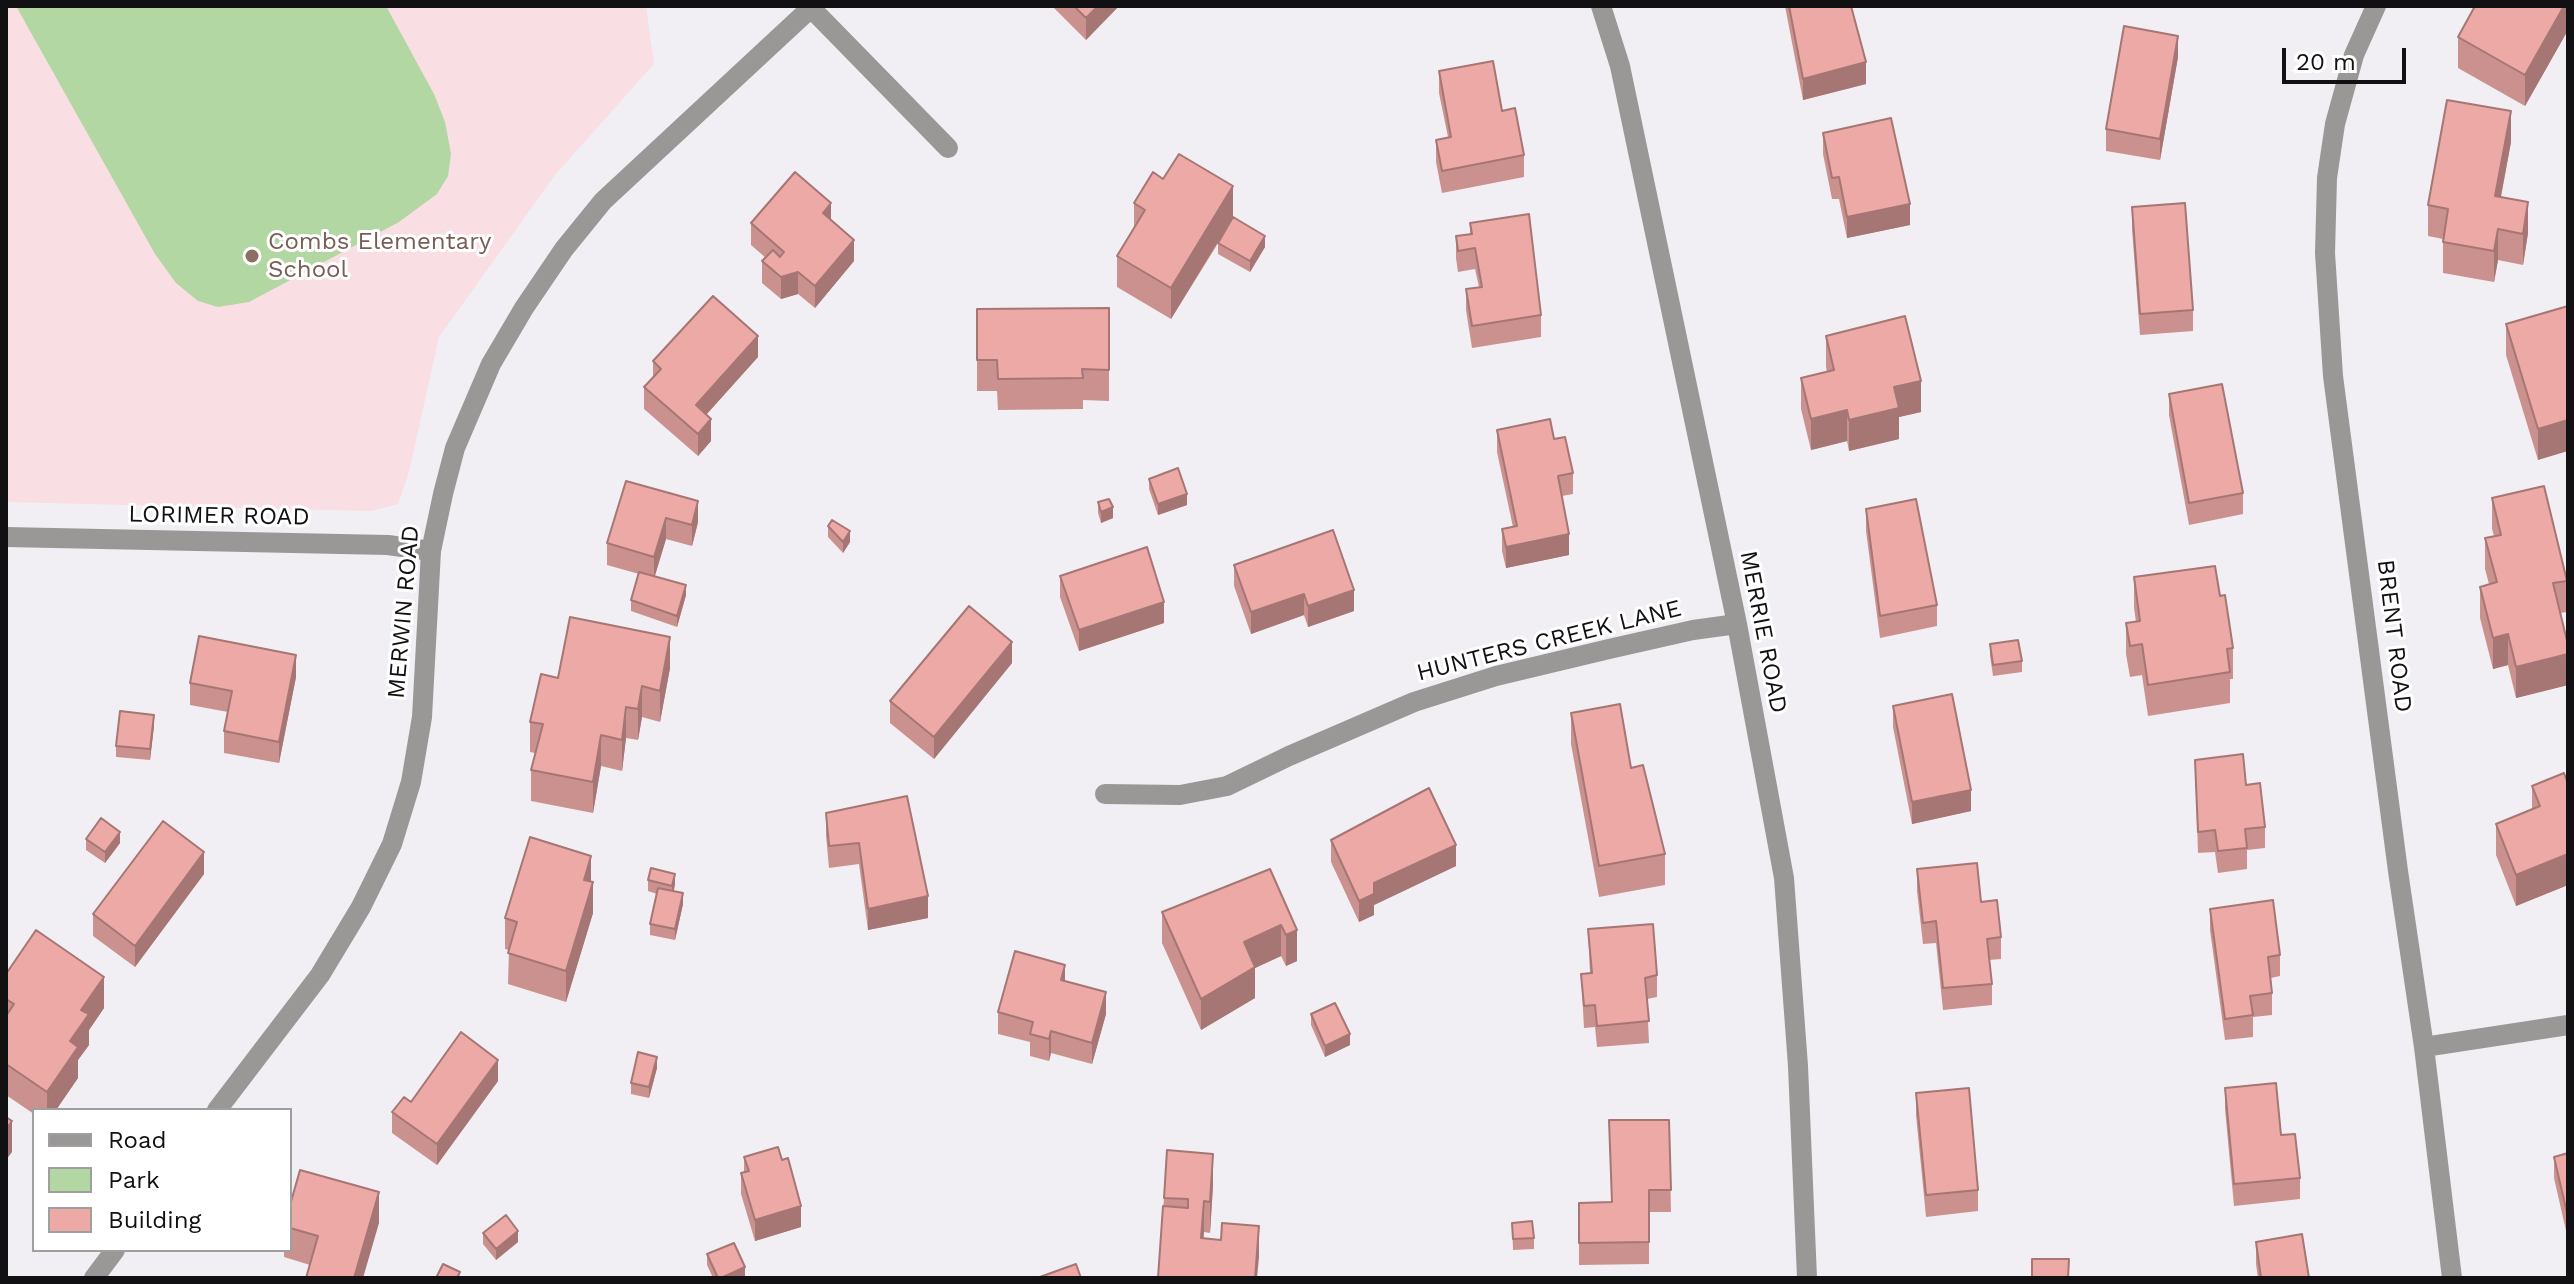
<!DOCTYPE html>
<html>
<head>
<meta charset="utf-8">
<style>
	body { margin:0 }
	#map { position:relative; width:2574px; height:1284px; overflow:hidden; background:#f1eff4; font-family:"Work Sans",sans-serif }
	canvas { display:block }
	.frame { position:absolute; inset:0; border:8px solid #111012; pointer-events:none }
	.legend { position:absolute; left:32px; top:1108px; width:260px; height:144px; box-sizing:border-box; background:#fff; border:2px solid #a09fa0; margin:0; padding:10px 14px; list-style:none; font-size:24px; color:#111012 }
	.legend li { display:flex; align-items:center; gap:16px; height:40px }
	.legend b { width:40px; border:2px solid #a09fa0 }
	.scale { position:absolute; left:2282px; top:48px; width:124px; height:36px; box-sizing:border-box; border:4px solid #111012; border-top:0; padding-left:10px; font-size:24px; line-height:28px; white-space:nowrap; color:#111012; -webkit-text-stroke:6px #fff; paint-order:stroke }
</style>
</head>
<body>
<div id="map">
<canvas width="2574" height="1284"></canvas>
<div class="frame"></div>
<ul class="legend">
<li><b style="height:10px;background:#999896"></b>Road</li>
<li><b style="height:22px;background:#b3d7a3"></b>Park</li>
<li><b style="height:22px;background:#eca9a6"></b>Building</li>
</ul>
<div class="scale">20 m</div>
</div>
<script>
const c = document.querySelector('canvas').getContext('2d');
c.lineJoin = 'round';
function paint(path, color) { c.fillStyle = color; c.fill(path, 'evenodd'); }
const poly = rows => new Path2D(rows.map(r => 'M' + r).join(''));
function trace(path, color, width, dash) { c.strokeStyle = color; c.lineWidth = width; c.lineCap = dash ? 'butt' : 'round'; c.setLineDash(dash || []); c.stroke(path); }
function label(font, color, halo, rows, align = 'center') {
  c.font = font + ' "Work Sans",sans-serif'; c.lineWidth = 6; c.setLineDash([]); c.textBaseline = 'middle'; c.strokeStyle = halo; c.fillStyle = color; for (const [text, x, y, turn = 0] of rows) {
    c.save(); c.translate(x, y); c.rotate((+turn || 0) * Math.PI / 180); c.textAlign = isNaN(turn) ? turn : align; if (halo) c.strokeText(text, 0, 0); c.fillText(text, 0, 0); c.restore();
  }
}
const education = poly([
	[6,6,646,6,654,64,555,175,439,337,409,472,398,504,372,511,6,502]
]);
const green = poly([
	[16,6,386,6,434,94,445,122,451,154,448,176,437,194,399,222,249,302,218,307,198,301,176,283,155,254]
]);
const minor = poly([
	[1601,6,1620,66,1737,624,1784,878,1798,1066,1807,1278],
	[2376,6,2354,55,2335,124,2327,178,2325,253,2333,376,2398,871,2424,1047,2452,1278],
	[811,8,948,148],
	[6,537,388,545,431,551],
	[1105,794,1180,795,1227,786,1289,756,1414,702,1496,676,1609,649,1693,630,1737,624],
	[2424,1047,2568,1025],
	[217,1110,320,975,361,907,392,844,411,782,422,717,431,551,443,494,455,448,491,364,524,308,564,249,603,201,813,6],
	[94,1278,115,1250]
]);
const wall = poly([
	[1052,6,1119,6,1086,40],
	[1785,6,1851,6,1866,84,1803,100],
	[2568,6,2568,30,2525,106,2458,68,2458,37],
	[2178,57,2160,160,2106,151,2106,129],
	[1439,71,1524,155,1524,177,1442,193,1436,162,1436,140,1448,137,1439,93],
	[1823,133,1910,225,1847,238,1839,199,1832,199,1823,154],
	[2511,142,2501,197,2528,233,2523,265,2498,260,2494,282,2443,273,2443,239,2428,236,2428,205],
	[1163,179,1233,217,1265,247,1250,272,1218,254,1218,243,1225,232,1171,319,1117,287,1117,256,1134,228,1134,203],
	[2132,207,2193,310,2193,331,2140,335,2132,229],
	[831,220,854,261,815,308,798,294,781,299,762,283,762,261,766,258,751,245,751,223],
	[1470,223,1541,315,1541,337,1472,348,1466,310,1466,289,1479,287,1475,269,1458,272,1456,258,1456,236,1470,235],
	[2568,306,2538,460,2506,355,2506,324],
	[1109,308,1109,401,1083,400,1083,409,998,410,997,391,977,391,977,309],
	[1826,336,1921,412,1899,417,1899,439,1849,451,1847,441,1811,450,1801,409,1801,378,1827,372,1826,367],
	[758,357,706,415,711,441,698,456,644,409,644,387,653,378,653,361],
	[2169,394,2243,493,2243,514,2189,525,2169,415],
	[1497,430,1554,439,1573,473,1573,494,1562,496,1569,555,1506,568,1502,551,1502,529,1513,527,1497,452],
	[1149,479,1187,505,1158,515,1149,489],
	[626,481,698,522,692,546,666,539,655,576,686,595,677,627,631,611,631,600,639,574,607,565,607,543],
	[2492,498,2567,581,2567,612,2560,613,2568,645,2568,685,2516,698,2508,665,2493,669,2480,618,2480,587,2489,584,2485,569,2485,538,2494,536,2492,529],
	[1098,502,1113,518,1101,523,1098,513],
	[1866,509,1937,605,1937,626,1880,638,1866,531],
	[828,526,850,542,843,553,828,537],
	[1234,565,1354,611,1308,627,1304,615,1251,634,1234,586],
	[1060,576,1164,623,1079,651,1060,597],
	[2134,577,2220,596,2233,648,2233,679,2230,679,2230,703,2148,716,2142,675,2130,677,2126,654,2126,623,2136,622,2134,608],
	[1990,644,2022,661,2022,672,1993,676,1990,655],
	[1012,663,934,759,890,723,890,701],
	[670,668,660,722,642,717,638,740,626,738,622,771,601,766,593,813,531,801,531,770,535,753,530,752,530,722,558,678],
	[296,677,279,763,224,753,224,731,228,712,190,705,190,683],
	[1893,706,1971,811,1912,824,1893,727],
	[1571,713,1631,768,1665,854,1665,885,1599,897,1571,744],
	[154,726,150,760,116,757,116,746],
	[2195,760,2246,785,2265,827,2265,848,2247,850,2247,869,2218,873,2215,852,2198,853],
	[2568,784,2568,885,2516,906,2496,855,2496,824,2532,810,2532,786],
	[907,796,928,918,868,930,859,864,829,868,826,835,826,813],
	[86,839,120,843,105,863,86,850],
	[1331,840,1456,866,1374,905,1374,915,1359,922,1331,862],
	[1270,869,1297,961,1286,966,1281,956,1255,968,1255,998,1201,1030,1162,943,1162,912],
	[1917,869,1981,902,2001,937,2001,959,1989,960,1992,984,1992,1005,1943,1010,1936,943,1923,944,1917,891],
	[204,874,135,967,93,936,93,914],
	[648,880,675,884,674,891,683,904,675,940,650,935,650,924,657,894,648,891],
	[2210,909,2280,955,2280,976,2271,978,2272,993,2272,1015,2253,1017,2253,1037,2225,1040,2210,930],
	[593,913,566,1002,508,984,509,950,505,949,505,918],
	[1588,929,1657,975,1657,997,1647,999,1649,1043,1597,1047,1595,1027,1584,1028,1581,974,1590,973],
	[6,974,104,1008,89,1030,89,1045,78,1060,78,1078,56,1110,34,1110,34,1114,6,1095],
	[1065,981,1106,1014,1092,1064,1051,1053,1049,1061,1030,1056,1030,1042,998,1034,998,1012],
	[1311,1014,1350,1045,1325,1057,1311,1025],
	[657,1068,649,1098,631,1094,631,1083],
	[498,1081,437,1165,392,1133,392,1112,411,1102],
	[2225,1088,2300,1178,2300,1199,2234,1206,2225,1109],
	[1916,1093,1978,1190,1978,1211,1926,1217,1916,1115],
	[1609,1120,1669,1120,1671,1212,1649,1212,1649,1264,1579,1265,1579,1203,1612,1203],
	[2568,1153,2568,1234,2567,1235,2554,1178,2554,1157],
	[744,1157,801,1227,755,1241,741,1194,741,1173,744,1172],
	[1213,1185,1210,1233,1204,1232,1203,1238,1259,1257,1158,1278,1164,1198],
	[290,1205,379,1223,310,1265,284,1257,284,1250,290,1250],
	[1512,1223,1534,1238,1534,1249,1513,1250],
	[483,1233,518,1242,496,1260,483,1244],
	[2256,1242,2309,1278,2258,1278,2256,1264],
	[707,1254,745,1278,713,1278,707,1265]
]);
const shadedWall = poly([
	[1098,6,1119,6,1086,40,1086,18],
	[2564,6,2568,6,2568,30,2525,106,2525,75],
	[2178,36,2178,57,2160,160,2160,139],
	[1866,62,1866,84,1803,100,1803,79],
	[2511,111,2511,142,2495,227,2495,196],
	[1233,186,1233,217,1171,319,1171,288],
	[2528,202,2528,233,2523,265,2523,234],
	[831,203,831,224,823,213],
	[1910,204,1910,225,1847,238,1847,217],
	[2498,229,2498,260,2494,282,2494,251],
	[1265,236,1265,247,1250,272,1250,261],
	[854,240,854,261,815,308,815,286],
	[798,272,798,294,781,299,781,277],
	[758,336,758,357,696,426,696,405],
	[1921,381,1921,412,1899,417,1899,439,1849,451,1849,420,1894,387],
	[1847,410,1847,441,1811,450,1811,419],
	[711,419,711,441,698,456,698,434],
	[2568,420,2568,451,2538,460,2538,429],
	[1187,494,1187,505,1158,515,1158,504],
	[698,501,698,522,692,546,692,525],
	[1113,507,1113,518,1101,523,1101,512],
	[666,518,666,539,654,578,654,557],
	[850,531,850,542,843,553,843,542],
	[1569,534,1569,555,1506,568,1506,547],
	[686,585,686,595,677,627,677,616],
	[1354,590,1354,611,1308,627,1308,606],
	[1304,594,1304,615,1251,634,1251,612],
	[1164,602,1164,623,1079,651,1079,630],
	[2508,634,2508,665,2493,669,2493,638],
	[670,637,670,668,660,722,660,691],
	[1012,642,1012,663,934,759,934,737],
	[2568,654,2568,685,2516,698,2516,667],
	[296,655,296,677,279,763,279,742],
	[642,686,642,717,638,740,638,709],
	[626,707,626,738,622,771,622,740],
	[154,715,154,726,150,760,150,749],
	[601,735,601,766,593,813,593,782],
	[1971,790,1971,811,1912,824,1912,802],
	[120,832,120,843,105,863,105,852],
	[1456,845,1456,866,1374,905,1374,915,1359,922,1359,901,1374,883],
	[204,852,204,874,135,967,135,946],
	[2568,854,2568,885,2516,906,2516,875],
	[591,856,591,887,584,880],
	[675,874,675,884,672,897,672,886],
	[593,882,593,913,566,1002,566,971],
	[683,893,683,904,675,940,675,929],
	[928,896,928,918,868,930,868,909],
	[1281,925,1281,956,1255,968,1255,998,1201,1030,1201,999,1244,942],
	[1297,930,1297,961,1286,966,1286,935],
	[1065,965,1065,986,1061,980],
	[104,977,104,1008,89,1030,89,1045,78,1060,78,1078,56,1110,47,1110,47,1092,70,1041,81,1010],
	[1106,992,1106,1014,1092,1064,1092,1043],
	[1051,1031,1051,1053,1049,1061,1049,1039],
	[1350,1034,1350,1045,1325,1057,1325,1046],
	[657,1057,657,1068,649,1098,649,1087],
	[498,1060,498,1081,437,1165,437,1144],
	[12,1121,12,1152,6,1160,6,1129],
	[1213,1154,1213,1185,1210,1233,1210,1202],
	[379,1192,379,1223,363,1278,354,1278],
	[1204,1201,1204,1232,1201,1269,1201,1238],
	[801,1206,801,1227,755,1241,755,1220],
	[1259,1226,1259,1257,1257,1278,1255,1278],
	[518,1231,518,1242,496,1260,496,1249],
	[745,1267,745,1278,721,1278]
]);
const building = poly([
	[1074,6,1098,6,1086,18,1074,6],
	[1789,6,1851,6,1866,62,1803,79,1789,6],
	[2475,6,2564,6,2525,75,2458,37,2475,6],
	[2124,26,2178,36,2160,139,2106,129,2124,26],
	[1493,61,1502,111,1515,108,1524,155,1442,171,1436,140,1451,137,1439,71,1493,61],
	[2447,100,2511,111,2495,196,2528,202,2523,234,2498,229,2494,251,2443,242,2448,209,2428,205,2447,100],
	[1891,118,1910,204,1847,217,1839,177,1832,178,1823,133,1891,118],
	[1179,154,1233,186,1171,288,1117,256,1145,210,1134,203,1153,172,1163,179,1179,154],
	[795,172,831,203,823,213,854,240,815,286,798,272,781,277,762,261,773,250,780,257,784,252,751,223,795,172],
	[2185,203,2193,310,2140,314,2132,207,2185,203],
	[1529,214,1541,315,1472,326,1466,289,1482,287,1475,248,1458,251,1456,236,1472,234,1470,223,1529,214],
	[1233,217,1265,236,1250,261,1218,243,1233,217],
	[713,296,758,336,696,405,711,419,698,434,644,387,661,369,653,361,713,296],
	[2568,306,2568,420,2538,429,2506,324,2568,306],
	[1109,308,1109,370,1082,369,1083,378,998,379,997,360,977,360,977,309,1109,308],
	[1905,316,1921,381,1894,387,1899,408,1849,420,1847,410,1811,419,1801,378,1834,370,1826,336,1905,316],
	[2222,384,2243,493,2189,503,2169,394,2222,384],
	[1550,419,1554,439,1565,437,1573,473,1558,476,1569,534,1506,547,1502,529,1517,526,1497,430,1550,419],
	[1178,468,1187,494,1158,504,1149,479,1178,468],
	[626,481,698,501,692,525,666,518,654,557,607,543,626,481],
	[2544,486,2567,581,2553,583,2568,645,2568,654,2516,667,2508,634,2493,638,2480,587,2497,582,2485,538,2501,535,2492,498,2544,486],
	[1109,499,1113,507,1101,512,1098,502,1109,499],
	[1916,499,1937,605,1880,616,1866,509,1916,499],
	[832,520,850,531,843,542,828,526,832,520],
	[1333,530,1354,590,1308,606,1304,594,1251,612,1234,565,1333,530],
	[1147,547,1164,602,1079,630,1060,576,1147,547],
	[2215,566,2220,596,2225,595,2233,648,2227,649,2230,672,2148,685,2142,644,2130,646,2126,623,2140,621,2134,577,2215,566],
	[639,572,686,585,677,616,631,600,639,572],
	[969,606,1012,642,934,737,890,701,969,606],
	[570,617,670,637,660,691,642,686,638,709,626,707,622,740,601,735,593,782,531,770,543,724,530,722,541,674,558,678,570,617],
	[199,636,296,655,279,742,224,731,232,691,190,683,199,636],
	[2018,640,2022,661,1993,665,1990,644,2018,640],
	[1952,694,1971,790,1912,802,1893,706,1952,694],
	[1620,704,1631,768,1643,765,1665,854,1599,866,1571,713,1620,704],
	[120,711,154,715,150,749,116,746,120,711],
	[2243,754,2246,785,2260,783,2265,827,2245,829,2247,848,2218,851,2215,830,2198,832,2195,760,2243,754],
	[2564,773,2568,784,2568,854,2516,875,2496,824,2540,806,2532,786,2564,773],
	[1429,788,1456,845,1374,883,1374,894,1359,901,1331,840,1429,788],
	[907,796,928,896,868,909,859,843,829,846,826,813,907,796],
	[101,818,120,832,105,852,86,839,101,818],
	[163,821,204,852,135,946,93,914,163,821],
	[530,837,591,856,584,880,593,882,566,971,508,953,517,922,505,918,530,837],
	[1977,863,1981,902,1997,900,2001,937,1987,939,1992,984,1943,988,1936,921,1923,923,1917,869,1977,863],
	[651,868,675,874,672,886,648,880,651,868],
	[1270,869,1297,930,1286,935,1281,925,1244,942,1255,967,1201,999,1162,912,1270,869],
	[658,888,683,893,675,929,650,924,658,888],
	[2273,900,2280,955,2268,957,2272,993,2250,996,2253,1015,2225,1019,2210,909,2273,900],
	[1653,924,1657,975,1645,978,1649,1021,1597,1026,1595,1005,1584,1006,1581,974,1592,973,1588,929,1653,924],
	[36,930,104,977,81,1010,89,1014,70,1041,78,1047,47,1092,6,1064,6,1016,14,1004,6,999,6,974,36,930],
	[1015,951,1065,965,1061,980,1106,992,1092,1043,1051,1031,1049,1039,1030,1034,1033,1022,998,1012,1015,951],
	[1335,1003,1350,1034,1325,1046,1311,1014,1335,1003],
	[461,1032,498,1060,437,1144,392,1112,404,1097,411,1102,461,1032],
	[638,1052,657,1057,649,1087,631,1083,638,1052],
	[2276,1083,2281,1135,2295,1134,2300,1178,2234,1184,2225,1088,2276,1083],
	[1969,1088,1978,1190,1926,1195,1916,1093,1969,1088],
	[6,1117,12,1121,6,1129,6,1117],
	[1609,1120,1669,1120,1671,1190,1649,1190,1649,1242,1579,1243,1579,1203,1612,1202,1609,1120],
	[778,1147,782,1160,788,1158,801,1206,755,1220,741,1173,749,1171,744,1157,778,1147],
	[1167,1150,1213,1154,1210,1202,1204,1201,1201,1238,1221,1240,1222,1223,1259,1226,1255,1278,1158,1278,1163,1206,1188,1208,1188,1199,1164,1198,1167,1150],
	[2568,1153,2568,1213,2567,1213,2554,1157,2568,1153],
	[300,1170,379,1192,354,1278,306,1278,318,1236,290,1228,290,1205,300,1170],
	[506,1215,518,1231,496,1249,483,1233,506,1215],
	[1532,1221,1534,1238,1513,1239,1512,1223,1532,1221],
	[2302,1234,2309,1278,2261,1278,2256,1242,2302,1234],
	[734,1243,745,1267,721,1278,718,1278,707,1254,734,1243],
	[2032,1259,2069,1259,2068,1278,2032,1278,2032,1259],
	[443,1264,460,1272,457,1278,436,1278,443,1264],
	[1076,1264,1081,1278,1037,1278,1076,1264],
	[1987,1277,1987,1278,1940,1278,1987,1277]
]);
const markers = [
	[252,256,8,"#8d6e63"]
];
const educationNames = [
	["Combs Elementary",268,242],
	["School",268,270]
];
const streetNames = [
	["LORIMER ROAD",219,516,1],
	["MERWIN ROAD",404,612,-85],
	["MERRIE ROAD",1763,632,79],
	["BRENT ROAD",2394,636,83],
	["HUNTERS CREEK LANE",1549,641,-14]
];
paint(education, '#f9dee3');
paint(green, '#b3d7a3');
trace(minor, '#999896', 20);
paint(wall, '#cb918f');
paint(shadedWall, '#a57674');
paint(building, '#eca9a6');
trace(building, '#a57674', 2);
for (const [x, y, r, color] of markers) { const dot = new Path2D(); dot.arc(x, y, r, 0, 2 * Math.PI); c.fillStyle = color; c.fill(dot); trace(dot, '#fff', 3); }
label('24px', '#785e54', '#fff', educationNames, 'left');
label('24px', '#111012', '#fff', streetNames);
</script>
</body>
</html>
